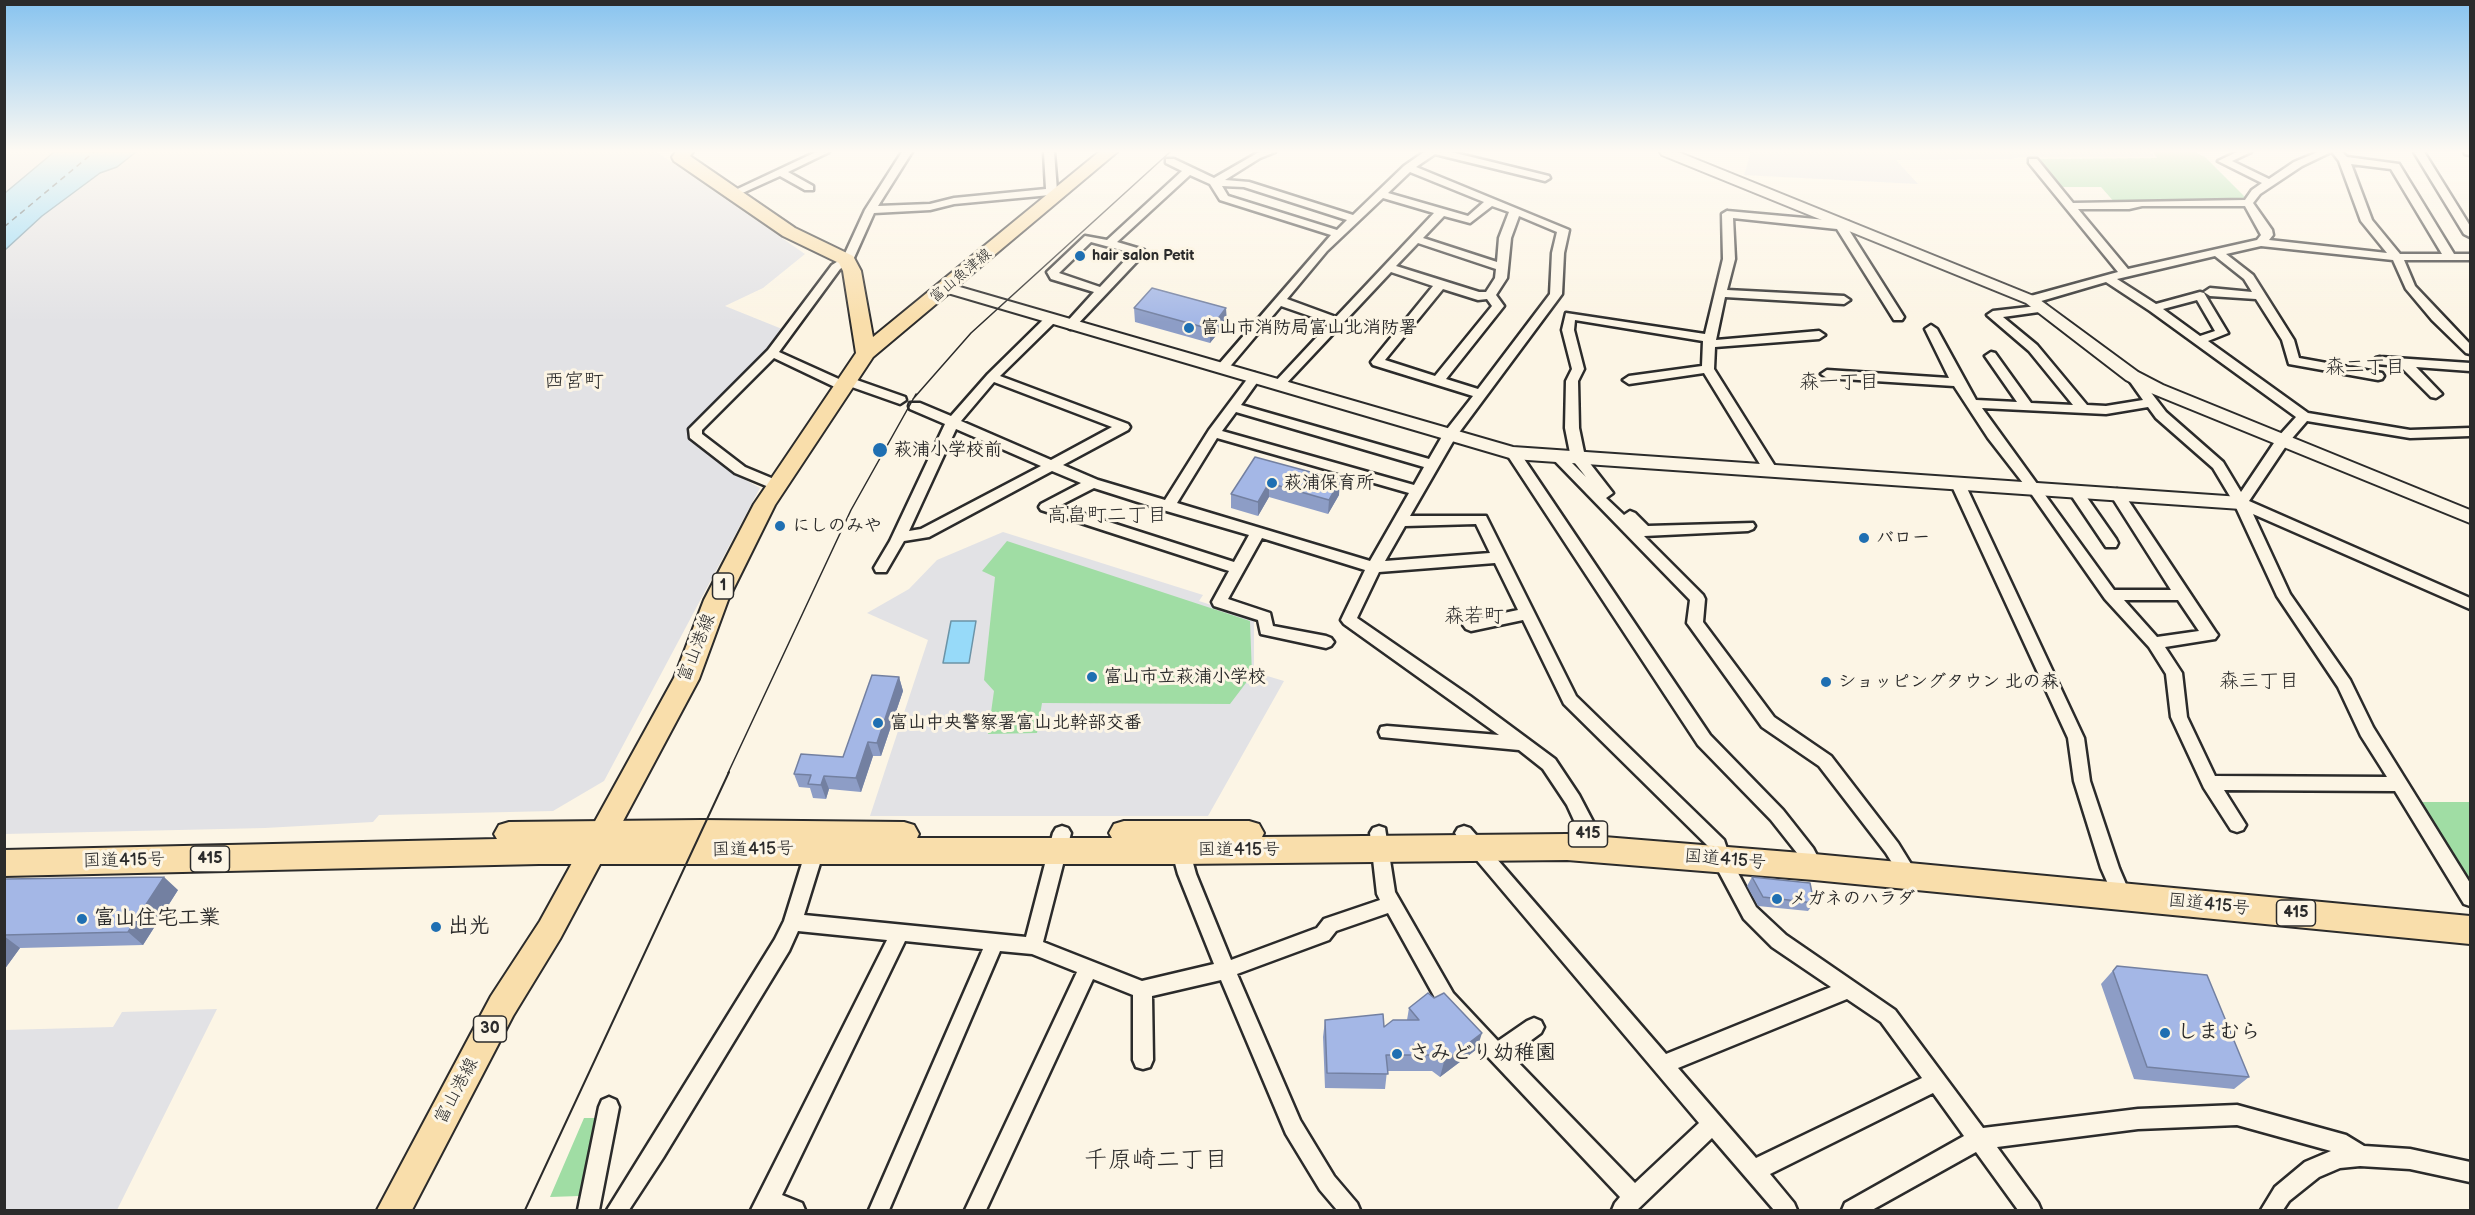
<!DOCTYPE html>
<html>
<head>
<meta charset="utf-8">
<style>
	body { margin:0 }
	#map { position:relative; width:2475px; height:1215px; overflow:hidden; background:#fcf5e5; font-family:"Balsamiq Sans",sans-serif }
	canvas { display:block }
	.frame { position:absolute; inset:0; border:6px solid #2b2b2b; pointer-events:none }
</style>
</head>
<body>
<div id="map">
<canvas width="2475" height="1215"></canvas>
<div class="frame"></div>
</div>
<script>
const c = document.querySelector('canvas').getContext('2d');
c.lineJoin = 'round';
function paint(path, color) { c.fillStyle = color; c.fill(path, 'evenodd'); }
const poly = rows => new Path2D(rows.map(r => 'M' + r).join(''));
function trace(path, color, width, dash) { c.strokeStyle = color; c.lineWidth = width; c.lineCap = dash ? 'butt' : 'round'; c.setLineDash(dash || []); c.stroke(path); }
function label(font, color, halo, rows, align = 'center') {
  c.font = font + ' "Balsamiq Sans","Klee One",sans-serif'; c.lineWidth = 6; c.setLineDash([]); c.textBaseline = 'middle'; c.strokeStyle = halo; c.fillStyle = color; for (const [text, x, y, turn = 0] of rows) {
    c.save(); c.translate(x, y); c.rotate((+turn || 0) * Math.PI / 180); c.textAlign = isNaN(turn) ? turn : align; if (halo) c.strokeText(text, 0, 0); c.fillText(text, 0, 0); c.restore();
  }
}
const built = poly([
	[5,152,55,152,5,194],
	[136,152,657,152,805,254,763,288,725,306,782,329,768,350,693,438,728,470,760,488,604,781,553,811,379,815,373,822,265,828,5,834,4,250,42,216,100,173,117,167],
	[1751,152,2150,152,2154,157,2021,157,2011,159,1896,160,1918,184,1744,175],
	[1003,532,1203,595,1199,601,1254,619,1254,672,1284,681,1208,816,870,816,928,640,867,613,909,589,937,560],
	[217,1009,117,1210,5,1210,5,1030,113,1027,122,1012]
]);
const green = poly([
	[2153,152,2195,152,2205,157,2245,197,2244,202,2140,201,2116,204,2101,187,2057,187,2034,159,2157,158],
	[1007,541,1250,621,1252,675,1230,704,1042,703,1037,733,988,734,994,691,984,680,995,577,982,571],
	[2418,802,2470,802,2470,889],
	[584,1118,595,1118,579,1196,550,1197]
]);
const water = poly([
	[54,152,136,152,117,167,100,173,42,216,5,250,5,193,54,152],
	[951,621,976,621,969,663,943,663,951,621]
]);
const ferry = poly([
	[4,227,94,152]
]);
const minor = poly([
	[816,152,829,152,788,172,813,186,813,190,805,190,780,176,738,195,730,195,729,193,816,152],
	[902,152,912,152,878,206,930,204,954,198,1046,189,1044,152,1054,152,1057,191,1063,196,1058,199,1050,195,954,204,930,210,874,213,853,260,840,269,779,352,841,380,847,377,851,378,905,397,906,400,900,404,849,386,843,390,839,389,774,358,702,430,702,434,745,467,781,482,783,485,776,490,735,473,690,438,689,429,768,350,832,265,843,258,865,210,902,152],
	[1259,152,1275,152,1260,158,1225,180,1249,182,1353,215,1404,166,1424,152,1451,152,1549,176,1550,178,1545,181,1435,154,1416,167,1569,230,1564,253,1562,294,1455,438,1410,516,1486,516,1576,696,1724,840,1730,858,1756,907,1786,935,1895,1010,1983,1128,2138,1109,2237,1105,2346,1135,2364,1146,2410,1149,2470,1162,2470,1182,2410,1169,2360,1166,2340,1168,2319,1177,2289,1201,2283,1210,2261,1210,2275,1187,2305,1162,2331,1151,2237,1125,2138,1129,1997,1147,2038,1203,2041,1210,2018,1210,1976,1152,1872,1210,1842,1210,1845,1203,1964,1136,1933,1093,1770,1174,1794,1203,1797,1210,1774,1210,1712,1138,1637,1210,1612,1210,1615,1203,1620,1197,1439,1005,1388,913,1336,931,1329,940,1237,974,1300,1120,1334,1176,1357,1203,1360,1210,1337,1210,1320,1190,1286,1134,1221,980,1152,996,1153,1060,1150,1067,1143,1069,1136,1067,1133,1060,1133,995,1093,979,986,1210,965,1210,1077,972,1032,954,1000,951,889,1210,869,1210,983,949,905,941,782,1195,802,1203,805,1210,751,1210,887,940,798,931,789,951,663,1158,629,1210,607,1210,775,939,784,921,808,844,811,839,817,837,823,839,826,844,804,915,1026,937,1053,833,1056,828,1062,826,1068,828,1071,833,1043,942,1142,981,1214,964,1178,874,1170,845,1173,840,1179,838,1185,840,1188,845,1196,874,1231,960,1317,928,1324,919,1380,900,1377,894,1370,833,1373,828,1379,826,1385,828,1395,892,1453,993,1498,1041,1527,1021,1534,1018,1541,1021,1544,1027,1541,1033,1511,1055,1635,1183,1699,1123,1458,838,1455,833,1458,828,1464,826,1470,828,1666,1054,1831,987,1772,947,1744,919,1712,859,1710,848,1564,704,1523,620,1471,631,1466,629,1463,625,1466,621,1518,610,1495,563,1379,572,1357,618,1470,696,1555,759,1579,795,1600,835,1604,848,1601,853,1595,855,1589,853,1567,805,1543,769,1519,750,1381,737,1379,732,1381,727,1387,726,1499,735,1344,624,1341,620,1365,570,1262,538,1228,599,1270,613,1273,626,1326,636,1331,638,1334,642,1331,646,1326,648,1261,634,1258,620,1214,606,1212,602,1229,571,1041,510,1039,507,1041,504,1081,483,1052,471,929,537,904,541,886,572,876,572,874,568,890,541,945,424,910,409,909,406,910,403,920,403,951,416,988,374,1047,316,1051,315,1057,319,1055,322,1000,376,1128,424,1130,427,1128,430,1063,465,1098,480,1165,500,1209,430,1251,374,1255,373,1261,377,1241,405,1429,459,1444,433,1473,396,1373,365,1371,362,1433,286,1391,272,1283,387,1275,387,1273,384,1330,323,1281,306,1227,370,1219,370,1217,367,1219,364,1331,235,1220,200,1210,184,1190,175,1117,242,1144,250,1144,254,1074,328,1070,329,1064,325,1094,292,1051,279,1047,272,1085,236,1107,240,1182,171,1166,163,1166,159,1174,159,1214,178,1259,152],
	[1410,172,1484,202,1468,216,1388,193,1410,172],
	[1222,186,1244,187,1347,220,1337,230,1228,196,1222,186],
	[1383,198,1434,213,1336,317,1287,299,1327,251,1383,198],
	[1492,206,1509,212,1499,238,1497,262,1423,238,1444,216,1470,223,1492,206],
	[1519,216,1557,232,1552,253,1550,294,1478,389,1446,379,1504,306,1496,295,1507,278,1511,238,1519,216],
	[1091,242,1132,253,1100,287,1059,273,1091,242],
	[1418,243,1496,269,1495,278,1486,292,1479,292,1396,266,1418,243],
	[1443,289,1478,300,1487,299,1492,306,1435,376,1385,360,1443,289],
	[994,382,1112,427,1051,460,961,421,994,382],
	[1236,412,1424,467,1414,485,1222,431,1236,412],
	[956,429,1041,466,921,529,909,531,956,429],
	[1217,438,1409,493,1370,561,1177,503,1217,438],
	[1094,488,1163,510,1249,535,1234,562,1059,506,1094,488],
	[1476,524,1490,553,1385,561,1405,526,1476,524],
	[1847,999,1881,1022,1922,1078,1756,1158,1678,1068,1847,999],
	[2237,152,2251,152,2232,161,2269,179,2294,162,2318,152,2331,152,2302,166,2260,194,2253,203,2272,230,2273,235,2269,240,2387,253,2361,221,2339,161,2332,152,2342,152,2347,157,2399,164,2454,254,2470,254,2470,260,2404,260,2415,286,2470,344,2470,354,2466,353,2432,320,2406,289,2393,260,2261,246,2226,254,2253,275,2294,340,2299,358,2382,373,2384,376,2382,379,2378,380,2289,364,2282,340,2256,299,2210,296,2204,292,2210,288,2252,292,2244,279,2215,256,2117,279,2156,304,2200,292,2204,293,2228,333,2208,341,2308,413,2410,430,2470,428,2470,436,2410,438,2307,421,2288,443,2249,501,2470,598,2470,609,2253,514,2290,594,2350,680,2373,727,2470,883,2470,906,2464,904,2395,791,2224,790,2246,825,2243,830,2237,832,2231,830,2204,788,2171,717,2166,674,2149,647,2105,599,2030,492,1988,438,1954,386,1827,378,1821,374,1827,370,1949,378,1925,329,1931,325,1937,329,1976,400,2017,402,1985,356,1991,352,1995,353,2031,403,2073,405,2029,351,1987,315,1993,311,2046,305,2046,311,2003,317,2037,345,2087,405,2106,406,2143,400,2126,376,2128,373,2136,373,2166,412,2223,462,2241,492,2278,437,2296,417,2150,311,2106,282,2031,304,2025,300,2027,297,2118,272,2029,163,2029,159,2037,159,2073,203,2245,200,2252,190,2262,183,2218,161,2237,152],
	[2351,164,2391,169,2442,254,2400,254,2372,220,2351,164],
	[2142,206,2245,206,2261,235,2257,240,2128,269,2078,209,2129,209,2142,206],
	[2197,300,2215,331,2200,336,2163,309,2197,300],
	[2148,407,2156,418,2213,468,2234,503,2277,596,2338,687,2361,736,2387,777,2215,776,2187,717,2182,673,2165,647,2215,639,2218,635,2215,631,2122,491,2117,489,2110,494,2171,590,2114,590,1982,408,2106,414,2148,407],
	[2124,600,2178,600,2199,631,2157,637,2124,600],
	[2414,152,2424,152,2470,226,2470,237,2464,234,2414,152],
	[2464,152,2470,152,2470,155,2465,154,2464,152],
	[1727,211,1849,222,1851,224,1847,227,1904,317,1902,320,1894,320,1837,229,1733,218,1735,259,1727,290,1844,296,1850,300,1844,304,1725,297,1716,340,1819,331,1825,335,1819,339,1715,347,1714,369,1778,471,1776,474,1766,474,1704,373,1629,384,1623,380,1629,376,1702,366,1703,341,1575,320,1574,330,1584,369,1578,381,1579,428,1585,457,1613,493,1606,498,1624,515,1630,511,1635,513,1648,526,1753,523,1755,526,1753,529,1748,531,1644,536,1703,595,1705,599,1703,622,1774,717,1831,756,1898,843,1919,877,1916,882,1910,885,1904,882,1886,853,1819,766,1762,727,1690,627,1687,623,1690,600,1551,457,1558,453,1563,454,1586,477,1571,458,1565,428,1566,381,1572,369,1562,330,1566,313,1705,334,1723,259,1722,214,1727,211],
	[2380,357,2470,363,2470,371,2416,367,2442,394,2436,398,2431,397,2400,366,2376,364,2374,361,2376,358,2380,357],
	[1513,449,1518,450,1710,735,1783,810,1813,848,1823,867,1820,872,1814,875,1808,872,1801,858,1771,820,1698,745,1506,453,1513,449],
	[1958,479,1965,484,2084,738,2090,781,2119,868,2131,896,2128,902,2122,904,2116,902,2101,868,2074,781,2068,738,1951,484,1958,479],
	[2076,487,2081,489,2116,539,2118,543,2116,547,2106,547,2071,495,2069,492,2071,489,2076,487],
	[609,1097,616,1100,619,1107,599,1210,578,1210,599,1107,602,1100,609,1097]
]);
const tertiary = poly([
	[1660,152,1678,152,2036,297,2138,372,2163,385,2470,510,2470,523,2151,393,2126,380,2026,303,1662,155,1660,152],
	[946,283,1513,447,2241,497,2247,499,2250,503,2247,507,2241,509,1513,459,941,291,938,288,946,283]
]);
const primary = poly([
	[676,152,693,152,690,156,795,228,853,256,861,271,873,337,1099,152,1117,152,873,357,775,505,728,600,699,679,560,939,513,1016,412,1210,377,1210,491,996,540,921,674,678,704,600,754,504,856,353,843,271,839,263,783,236,674,161,672,157,676,152]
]);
const trunk = poly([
	[702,820,904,822,914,825,919,834,917,838,1112,838,1109,833,1114,824,1124,821,1249,821,1259,824,1264,833,1262,837,1567,834,1814,854,2470,916,2470,944,1814,880,1567,860,1181,864,539,864,4,876,4,850,497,839,494,834,499,825,509,822,702,820]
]);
const tramFar1 = poly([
	[913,399,971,333,1170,152],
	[728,773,851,510,916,394]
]);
const tram = poly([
	[525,1210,729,772]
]);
const wall = poly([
	[1134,308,1227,322,1210,343,1135,322],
	[1255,457,1339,495,1328,514,1269,497,1258,516,1231,508,1231,494],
	[899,677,903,691,881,756,873,756,861,792,829,789,826,799,813,798,810,788,799,787,794,774,843,757],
	[1752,877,1814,903,1808,911,1758,906,1747,886],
	[4,879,178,890,143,945,20,948,4,970],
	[2117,966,2249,1077,2234,1089,2134,1079,2101,984],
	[1409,1008,1477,1049,1440,1077,1432,1071,1387,1071,1385,1089,1325,1088,1323,1037,1325,1020,1384,1027,1407,1020]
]);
const shadedWall = poly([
	[1226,308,1227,322,1210,343,1210,329],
	[1340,480,1339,495,1328,514,1329,500],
	[1269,483,1269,497,1258,516,1258,502],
	[899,677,903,691,881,756,877,743],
	[868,742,873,756,861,792,856,778],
	[824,776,829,789,826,799,821,785],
	[164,877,178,890,143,945,128,932],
	[4,936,20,948,4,970],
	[1482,1033,1477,1049,1440,1077,1444,1062]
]);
const building = poly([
	[1152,288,1226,308,1210,329,1134,308,1152,288],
	[1255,457,1340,480,1329,500,1269,483,1258,502,1231,494,1255,457],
	[872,675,899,677,877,743,868,742,856,778,824,776,821,785,808,784,811,775,794,774,801,754,843,757,872,675],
	[164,877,128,932,4,935,4,879,164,877],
	[1752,877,1810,883,1814,903,1763,897,1752,877],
	[2117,966,2207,975,2249,1077,2147,1067,2113,971,2117,966],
	[1428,993,1434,998,1444,993,1482,1033,1444,1062,1436,1055,1386,1055,1388,1074,1327,1073,1325,1020,1383,1014,1384,1027,1393,1020,1419,1020,1409,1008,1428,993]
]);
const markers = [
	[1080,256,6,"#1f6fb2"],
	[1189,328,6,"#1f6fb2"],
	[880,450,8,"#1f6fb2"],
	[1272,483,6,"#1f6fb2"],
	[780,526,6,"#1f6fb2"],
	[1864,538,6,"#1f6fb2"],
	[1092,677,6,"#1f6fb2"],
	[1826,682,6,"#1f6fb2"],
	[878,723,6,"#1f6fb2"],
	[1777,899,6,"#1f6fb2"],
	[82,919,6,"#1f6fb2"],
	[436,927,6,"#1f6fb2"],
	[2165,1033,6,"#1f6fb2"],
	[1397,1054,6,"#1f6fb2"]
];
const farPoinames = [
	["hair salon Petit",1092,256]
];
const farStreetnames = [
	["富山魚津線",961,276,-40]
];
const shields = [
	[723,586,21],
	[1588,834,39],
	[210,859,39],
	[2296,913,39],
	[490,1029,33]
];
const shieldNames = [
	["1",723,586],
	["415",1588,834],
	["415",210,859],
	["415",2296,913],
	["30",490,1029]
];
const poiNames = [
	["富山市消防局富山北消防署",1201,328],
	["萩浦小学校前",894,450],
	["萩浦保育所",1284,483],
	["にしのみや",792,526],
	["バロー",1876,538],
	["富山市立萩浦小学校",1104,677],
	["ショッピングタウン 北の森",1838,682],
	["富山中央警察署富山北幹部交番",890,723],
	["メガネのハラダ",1789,899]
];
const streetNames = [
	["富山港線",697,648,-68],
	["国道415号",753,850,-1],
	["国道415号",1239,850],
	["国道415号",1725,860,5],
	["国道415号",124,861,-1],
	["国道415号",2209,905,6],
	["富山港線",457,1091,-62]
];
const neighbourhoodNames = [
	["森二丁目",2365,368],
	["西宮町",574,382],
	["森一丁目",1839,383],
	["高畠町二丁目",1107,516],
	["森若町",1474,617],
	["森三丁目",2259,682]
];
const nearPoinames = [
	["富山住宅工業",94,919],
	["出光",448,927],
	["しまむら",2177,1033],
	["さみどり幼稚園",1409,1054]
];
const nearNeighbourhoodnames = [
	["千原崎二丁目",1156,1161]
];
paint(built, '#e2e2e5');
paint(green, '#a0dda4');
paint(water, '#97daf9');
trace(water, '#6c94a7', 1.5);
trace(ferry, '#46575e', 1.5, [6, 4.5]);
trace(minor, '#2b2b2b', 5);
trace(tertiary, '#2b2b2b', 4);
trace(primary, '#2b2b2b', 4);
trace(trunk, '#2b2b2b', 4);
paint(minor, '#fcf5e5');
paint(tertiary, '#fcf5e5');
paint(primary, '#f9deab');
paint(trunk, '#f9deab');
trace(tramFar1, '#2b2b2b', 1.5);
trace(tram, '#2b2b2b', 2);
paint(wall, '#8d9dc6');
paint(shadedWall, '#7380a1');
paint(building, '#a4b7e6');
trace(building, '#7380a1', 1.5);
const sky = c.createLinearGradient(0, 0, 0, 322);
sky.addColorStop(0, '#87c3ef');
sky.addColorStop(0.47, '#fefaf3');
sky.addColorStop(1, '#fefaf300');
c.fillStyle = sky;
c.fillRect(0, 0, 2475, 322);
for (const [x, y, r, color] of markers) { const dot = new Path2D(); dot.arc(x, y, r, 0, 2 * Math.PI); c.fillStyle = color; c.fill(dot); trace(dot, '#fcf5e5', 2); }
label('bold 15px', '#2b2b2b', '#fcf5e5', farPoinames, 'left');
label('15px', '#2b2b2b', '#fcf5e5', farStreetnames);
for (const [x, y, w] of shields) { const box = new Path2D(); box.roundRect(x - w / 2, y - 13, w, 26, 4.5); c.fillStyle = '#fcf5e5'; c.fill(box); trace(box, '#2b2b2b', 1.5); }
label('bold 16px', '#2b2b2b', null, shieldNames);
label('bold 18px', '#2b2b2b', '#fcf5e5', poiNames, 'left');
label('18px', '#2b2b2b', '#fcf5e5', streetNames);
label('20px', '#2b2b2b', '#fcf5e5', neighbourhoodNames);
label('bold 21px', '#2b2b2b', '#fcf5e5', nearPoinames, 'left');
label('24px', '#2b2b2b', '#fcf5e5', nearNeighbourhoodnames);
</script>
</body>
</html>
